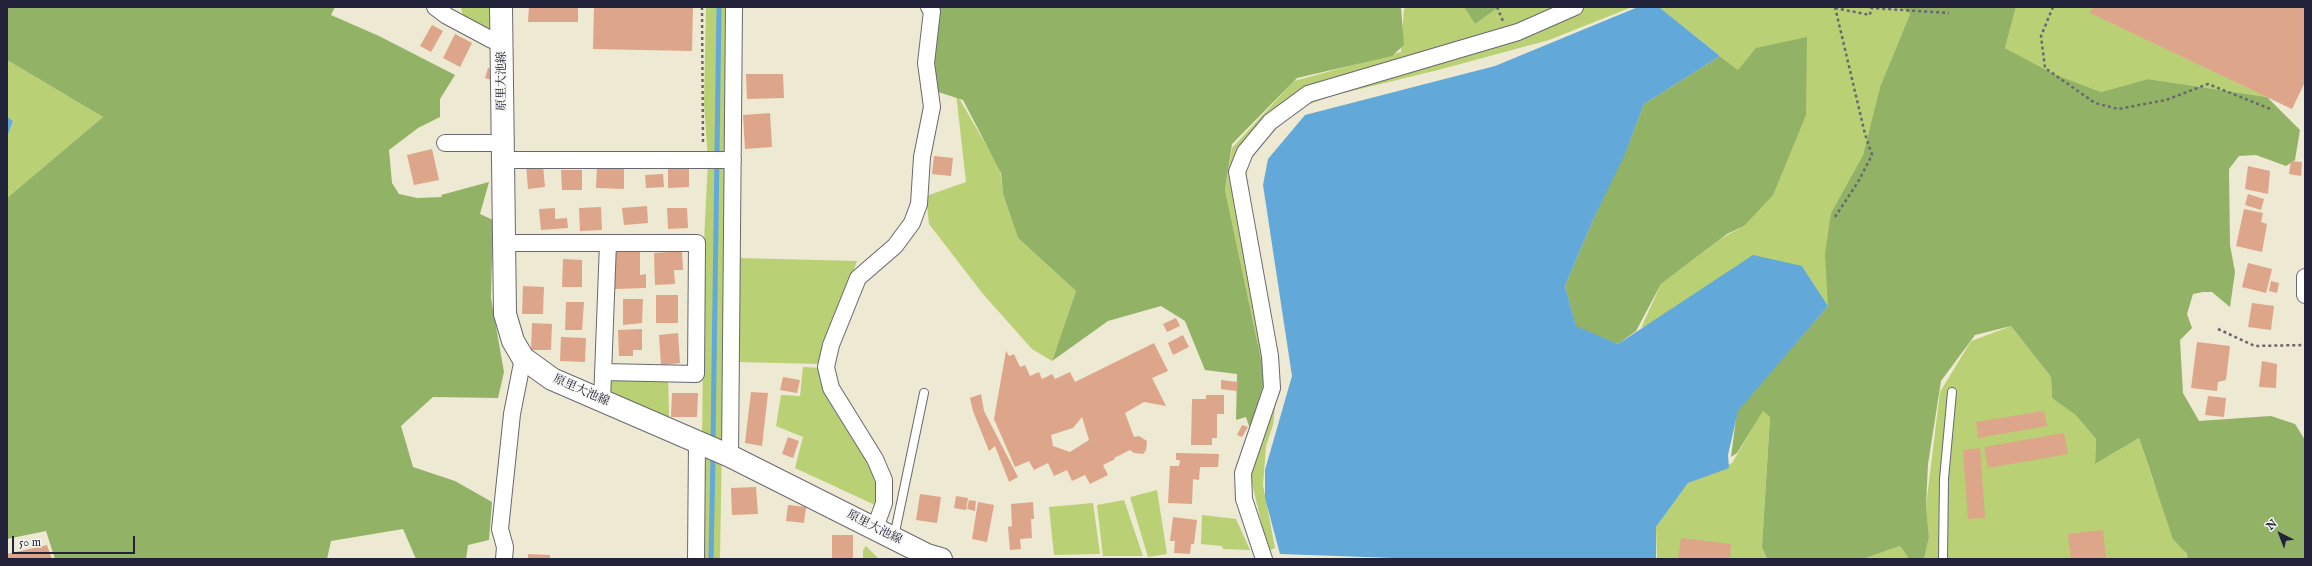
<!DOCTYPE html>
<html>
<head>
<meta charset="utf-8">
<style>
	body { margin:0 }
	#map { position:relative; width:2312px; height:566px; overflow:hidden; background:#eee9d3; font-family:"IM FELL English",serif }
	canvas { display:block }
	.frame { position:absolute; inset:0; border:8px solid #22223b; pointer-events:none }
	.north { position:absolute; left:2260px; top:514px; width:40px; height:40px; -webkit-text-stroke:3px #f6f6f2; paint-order:stroke; rotate:318deg; font-size:11px; font-weight:700; line-height:16px; text-align:center; color:#22223b }
	.north::after { content:''; display:block; margin:auto; width:14px; height:18px; background:#22223b; clip-path:polygon(50% 0,100% 100%,50% 72%,0 100%) }
	.scale { position:absolute; left:12px; top:536px; width:123px; height:18px; box-sizing:border-box; border:2px solid #22223b; border-top:0; padding-left:5px; font-size:12px; line-height:14px; white-space:nowrap; color:#22223b; -webkit-text-stroke:3px #f6f6f2; paint-order:stroke }
</style>
</head>
<body>
<div id="map">
<canvas width="2312" height="566"></canvas>
<div class="frame"></div>
<div class="north">N</div>
<div class="scale">50 m</div>
</div>
<script>
const c = document.querySelector('canvas').getContext('2d');
c.lineJoin = 'round';
function paint(path, color) { c.fillStyle = color; c.fill(path, 'evenodd'); }
const poly = rows => new Path2D(rows.map(r => 'M' + r).join(''));
function trace(path, color, width, dash) { c.strokeStyle = color; c.lineWidth = width; c.lineCap = dash ? 'butt' : 'round'; c.setLineDash(dash || []); c.stroke(path); }
function label(font, color, halo, rows, align = 'center') {
  c.font = font + ' "IM FELL English","Noto Serif JP",serif'; c.lineWidth = 3; c.setLineDash([]); c.textBaseline = 'middle'; c.strokeStyle = halo; c.fillStyle = color; for (const [text, x, y, turn = 0] of rows) {
    c.save(); c.translate(x, y); c.rotate((+turn || 0) * Math.PI / 180); c.textAlign = isNaN(turn) ? turn : align; if (halo) c.strokeText(text, 0, 0); c.fillText(text, 0, 0); c.restore();
  }
}
const green = poly([
	[461,7,490,7,491,33,464,22],
	[706,7,729,7,720,559,701,559,704,241,708,160,704,104],
	[1408,7,1464,7,1475,24,1496,9,1496,7,1632,7,1549,40,1438,70,1331,96,1291,111,1246,164,1248,189,1278,382,1273,425,1266,446,1263,485,1275,548,1268,551,1251,479,1256,450,1244,447,1265,378,1225,190,1232,148,1294,81,1401,52,1404,9],
	[1659,7,1902,7,1910,14,1880,87,1863,155,1831,213,1828,306,1802,266,1641,328,1661,284,1722,238,1744,226,1738,70],
	[2016,7,2093,7,2091,13,2267,97,2148,79,2101,92,2054,74,2005,48],
	[7,60,103,117,7,198,7,137,13,121,7,117],
	[956,93,1000,169,1003,194,1018,238,1076,291,1052,361,1032,349,983,294,929,224,926,196,966,182],
	[739,258,857,261,820,364,739,362],
	[2011,326,2051,377,2052,398,2076,414,2096,439,2095,464,2139,438,2153,481,2188,559,1924,559,1929,537,1926,506,1940,392,1971,341],
	[803,367,820,368,878,484,880,492,875,505,795,468,803,437,776,426,781,395,800,396],
	[603,372,668,374,669,418,603,393],
	[1763,410,1770,416,1762,547,1767,559,1657,559,1656,527,1688,483,1732,463],
	[1157,490,1167,554,1148,557,1130,497],
	[1124,500,1143,556,1103,556,1097,505],
	[1093,503,1100,554,1054,555,1049,507],
	[1202,515,1236,519,1250,550,1223,549,1222,546,1201,544],
	[866,546,879,559,863,559,863,550],
	[1900,546,1909,559,1863,559]
]);
const forest = poly([
	[7,7,335,7,331,15,379,36,455,75,440,99,440,117,418,128,389,150,392,183,399,194,417,198,442,197,441,195,489,182,480,214,493,220,491,298,504,372,498,398,433,397,401,426,413,467,455,481,492,502,489,540,468,545,466,559,416,559,403,529,331,541,327,559,55,559,46,531,7,539,7,198,103,117,7,60],
	[929,7,1401,7,1404,45,1392,56,1297,78,1232,144,1225,190,1265,378,1250,429,1246,417,1236,420,1237,374,1205,370,1185,321,1161,306,1108,321,1052,361,1076,291,1018,238,1003,194,1001,173,963,100,929,89],
	[1464,7,1496,7,1496,9,1475,24],
	[1902,7,2016,7,2005,48,2054,74,2101,92,2148,79,2267,97,2300,130,2295,160,2286,166,2256,155,2239,156,2229,169,2230,245,2235,272,2230,307,2212,292,2203,292,2193,294,2187,314,2192,328,2180,340,2183,393,2199,421,2271,416,2295,424,2305,440,2305,559,2188,559,2186,553,2173,539,2139,438,2095,464,2096,439,2076,415,2052,398,2051,377,2011,326,1975,335,1941,381,1928,464,1926,506,1929,537,1924,559,1909,559,1900,546,1863,559,1767,559,1762,547,1770,417,1763,411,1737,453,1731,457,1737,411,1828,306,1825,254,1831,213,1863,155,1880,87,1910,14],
	[1807,37,1806,115,1773,195,1744,226,1727,234,1661,284,1636,331,1618,344,1576,327,1565,286,1593,220,1629,143,1644,104,1720,56,1738,70,1756,48]
]);
const water = poly([
	[1638,7,1659,7,1720,56,1644,104,1625,154,1593,220,1565,286,1576,326,1618,344,1753,255,1802,266,1828,306,1738,411,1728,455,1729,468,1688,483,1656,527,1656,559,1422,559,1280,554,1265,498,1265,470,1292,376,1263,185,1268,159,1305,115,1495,66],
	[7,117,13,121,7,137]
]);
const stream = poly([
	[713,442,719,7],
	[711,559,713,454]
]);
const building = poly([
	[529,7,578,7,578,22,528,22],
	[594,7,693,7,692,51,593,49],
	[2093,7,2305,7,2305,82,2292,109,2090,13],
	[432,25,443,31,431,52,420,46],
	[455,34,472,43,460,67,443,58],
	[488,68,497,70,494,81,485,78],
	[746,74,783,74,784,98,747,99],
	[770,113,772,147,745,149,743,115],
	[432,149,439,180,414,185,407,155],
	[934,156,953,158,951,176,932,174],
	[2291,161,2302,162,2301,176,2289,174],
	[526,164,543,165,545,187,528,189],
	[2248,166,2270,171,2268,194,2245,189],
	[597,167,624,168,624,189,596,188],
	[689,167,689,187,668,188,668,168],
	[561,170,582,170,582,190,562,190],
	[663,174,664,187,646,188,645,175],
	[2248,194,2264,199,2261,210,2245,205],
	[647,206,648,223,624,225,622,208],
	[601,207,602,230,580,231,579,208],
	[555,208,555,219,567,218,568,228,541,230,539,209],
	[667,208,687,208,688,228,668,229],
	[2244,209,2263,213,2261,222,2267,224,2262,252,2236,246],
	[640,248,640,275,646,274,646,288,615,289,615,249],
	[682,251,683,270,674,270,675,284,655,285,654,253],
	[563,259,582,260,582,287,562,287],
	[2248,263,2272,269,2266,293,2242,287],
	[2271,281,2279,283,2277,293,2269,291],
	[523,286,544,287,543,314,522,314],
	[656,295,678,295,678,323,656,323],
	[623,299,643,299,642,323,623,325],
	[566,302,584,302,582,330,565,330],
	[2252,303,2274,306,2271,330,2248,327],
	[1176,318,1180,326,1167,332,1163,324],
	[532,323,552,324,551,350,531,350],
	[642,329,642,350,633,350,633,356,619,356,618,330],
	[678,333,680,363,661,365,659,335],
	[1183,335,1189,347,1173,355,1168,343],
	[561,337,586,338,585,362,560,361],
	[2197,342,2230,346,2226,380,2218,382,2217,391,2191,388],
	[1154,343,1168,371,1152,378,1166,406,1144,402,1125,413,1134,437,1139,436,1147,441,1146,450,1143,454,1134,453,1130,450,1114,458,1115,459,1103,465,1108,475,1090,484,1085,475,1072,481,1067,470,1054,476,1048,463,1034,470,1029,461,1015,467,994,419,1006,351,1009,356,1014,354,1020,367,1025,365,1030,376,1039,372,1042,379,1052,374,1055,379,1070,372,1075,382],
	[1082,417,1089,440,1070,452,1053,446,1051,435,1073,428],
	[2262,361,2277,364,2276,388,2259,387],
	[783,377,800,380,797,393,780,390],
	[1221,380,1238,382,1237,391,1221,389],
	[751,392,768,393,762,446,745,443],
	[672,393,698,393,697,417,671,417],
	[981,394,984,411,1018,477,1009,482,995,446,989,451,973,411,970,398],
	[1206,395,1224,395,1224,414,1217,414,1217,438,1212,438,1212,445,1191,445,1192,399,1206,399],
	[2208,396,2226,398,2224,417,2205,415],
	[2044,411,2047,426,1978,438,1976,422],
	[1242,425,1248,427,1242,437,1237,435],
	[2064,433,2068,454,1988,468,1984,447],
	[788,437,799,441,793,458,782,454],
	[1980,448,1985,518,1968,519,1963,450],
	[1176,453,1219,454,1218,467,1200,467,1199,480,1193,479,1192,504,1168,503,1170,466,1179,466,1180,460,1176,460],
	[756,487,758,514,732,515,731,488],
	[920,494,941,497,937,523,916,520],
	[956,496,968,498,966,510,954,508],
	[969,500,976,501,975,511,967,509],
	[978,502,994,505,987,542,972,539],
	[1033,502,1034,519,1031,519,1032,538,1020,539,1021,549,1010,550,1008,527,1012,526,1011,504],
	[788,505,806,507,804,523,786,521],
	[1173,517,1197,520,1194,544,1191,544,1190,554,1174,553,1175,541,1170,541],
	[2103,530,2106,559,2071,559,2068,534],
	[832,535,853,535,853,559,832,559],
	[1681,538,1731,544,1730,559,1678,559],
	[47,545,52,559,7,559,7,554],
	[528,554,550,555,550,559,528,559]
]);
const path = poly([
	[702,7,703,144],
	[1497,7,1503,21],
	[2053,7,2041,36,2045,68,2095,103,2118,109,2166,100,2208,84,2273,110],
	[1835,8,1870,15,1871,8,1949,13],
	[1835,217,1858,182,1872,155,1865,134,1835,7],
	[2218,329,2255,346,2305,345]
]);
const lane = poly([
	[894,537,924,393],
	[1943,559,1944,479,1952,392]
]);
const street = poly([
	[435,7,447,16,492,40,503,40],
	[445,143,504,143],
	[504,160,733,160],
	[504,243,697,243,696,374,603,372],
	[2305,277,2305,295],
	[602,401,608,243],
	[730,456,734,7],
	[875,528,884,503,884,480,875,459,831,388,826,367,831,345,858,278,895,246,912,223,919,204,922,157,932,107,926,63,932,11,929,7],
	[504,559,505,547,500,529,512,414,523,358],
	[696,559,697,442],
	[1264,559,1244,499,1243,473,1272,388,1270,356,1237,172,1245,152,1270,122,1308,94,1518,32,1575,7]
]);
const secondary = poly([
	[501,7,505,314,513,341,523,358,552,379,730,456,927,555,941,559]
]);
const streetNames = [
	["原里大池線",503,81,-90],
	["原里大池線",581,391,24],
	["原里大池線",874,528,27]
];
paint(green, '#b9d074');
paint(forest, '#92b266');
paint(water, '#62a8d8');
trace(stream, '#62a8d8', 5);
paint(building, '#dda589');
trace(lane, '#696870', 10);
trace(street, '#696870', 18);
trace(secondary, '#696870', 24);
trace(path, '#696870', 2.5, [3, 3]);
trace(lane, '#fff', 8);
trace(street, '#fff', 16);
trace(secondary, '#fff', 22);
label('12px', '#22223b', '#f6f6f2', streetNames);
</script>
</body>
</html>
